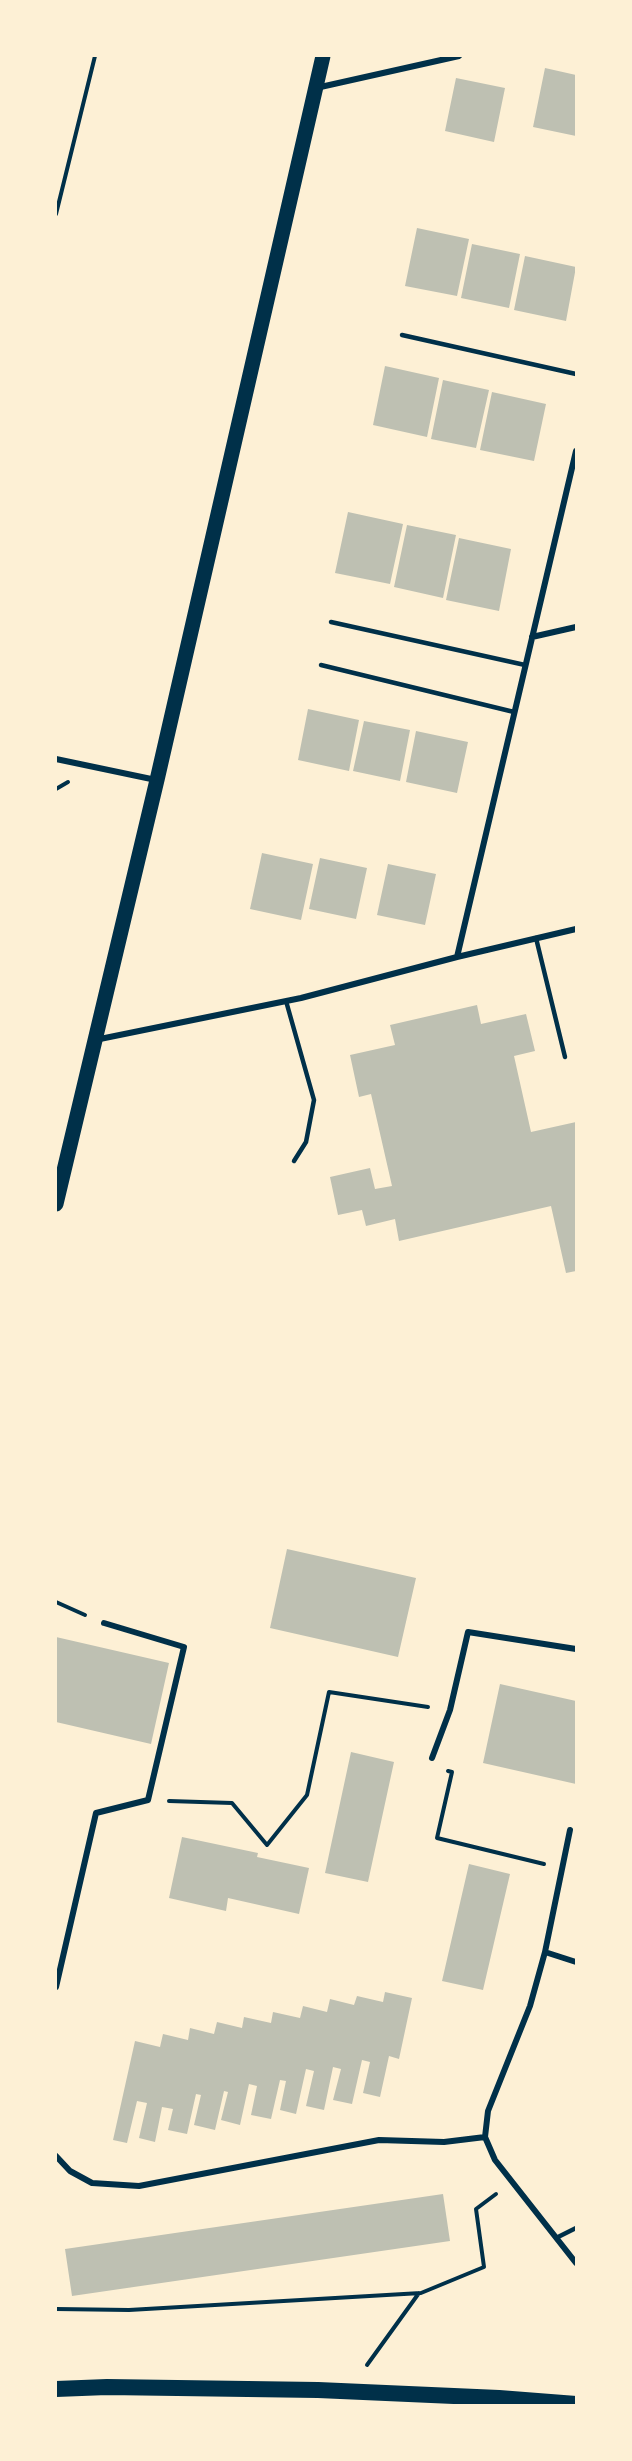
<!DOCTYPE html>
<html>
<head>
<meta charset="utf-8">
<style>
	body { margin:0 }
	#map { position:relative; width:632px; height:2461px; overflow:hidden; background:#fdf0d5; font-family:"Zilla Slab",serif }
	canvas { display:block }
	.frame { position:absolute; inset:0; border:57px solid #fdf0d5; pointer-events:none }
</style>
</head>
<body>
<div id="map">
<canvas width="632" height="2461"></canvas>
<div class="frame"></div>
</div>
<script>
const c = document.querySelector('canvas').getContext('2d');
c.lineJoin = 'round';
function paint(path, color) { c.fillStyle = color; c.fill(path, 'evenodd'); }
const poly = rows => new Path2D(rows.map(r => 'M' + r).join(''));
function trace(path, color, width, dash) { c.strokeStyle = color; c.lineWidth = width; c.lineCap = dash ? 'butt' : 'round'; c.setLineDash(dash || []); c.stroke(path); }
const building = poly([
	[545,68,576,75,576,136,533,127],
	[456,78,505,88,494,142,445,131],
	[417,228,469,239,457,296,405,286],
	[472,244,520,254,509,308,461,298],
	[525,256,576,267,566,321,514,310],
	[385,366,439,378,427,437,373,425],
	[443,380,489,390,476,448,431,439],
	[492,392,546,404,534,461,480,450],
	[348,512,403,524,390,584,335,573],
	[407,525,456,535,443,598,394,587],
	[459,538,511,549,499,611,446,600],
	[308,709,359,720,349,771,298,760],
	[364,721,410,730,400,781,353,771],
	[416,731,468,742,457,793,406,782],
	[262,853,313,864,301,920,250,909],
	[320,858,367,868,356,919,309,909],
	[388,864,436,874,425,925,377,915],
	[477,1005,481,1024,526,1014,535,1051,514,1056,531,1132,576,1122,576,1271,566,1273,551,1206,399,1241,395,1219,366,1226,362,1210,338,1215,330,1177,370,1168,375,1189,392,1186,371,1094,359,1097,350,1055,395,1045,390,1025],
	[287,1549,416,1578,398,1657,270,1628],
	[56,1637,169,1663,151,1744,56,1722],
	[500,1684,576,1701,576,1784,483,1763],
	[351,1752,394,1762,368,1882,325,1873],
	[182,1837,258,1853,257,1857,309,1868,299,1914,228,1898,226,1911,169,1898],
	[469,1864,510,1874,483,1990,442,1981],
	[385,1992,412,1998,399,2059,389,2056,380,2097,363,2093,370,2062,362,2060,352,2104,333,2100,341,2069,333,2067,324,2110,306,2106,314,2071,306,2069,296,2114,280,2110,286,2081,280,2080,271,2119,251,2115,257,2086,249,2084,240,2125,221,2120,228,2092,224,2091,215,2130,194,2125,201,2095,196,2094,187,2134,168,2130,173,2109,162,2107,155,2142,139,2138,147,2103,137,2101,127,2143,113,2140,135,2041,160,2047,163,2034,188,2040,190,2028,214,2034,217,2022,242,2028,244,2017,271,2023,273,2012,300,2018,303,2006,327,2012,330,1999,354,2005,357,1996,383,2002],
	[443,2194,450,2241,72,2296,65,2249]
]);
const path = poly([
	[56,214,95,56],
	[56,789,68,782],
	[56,1602,85,1615],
	[448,1771,452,1772,437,1838,544,1864],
	[169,1801,232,1803,267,1845,307,1795,329,1692,428,1707],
	[56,2309,129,2310,421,2293,484,2267,476,2209,496,2194],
	[367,2365,419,2293]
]);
const service = poly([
	[402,335,576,374],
	[331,622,525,665],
	[321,665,514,712],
	[536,938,565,1057],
	[286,1001,314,1100,306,1142,294,1161],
	[556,2238,576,2228]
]);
const minor = poly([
	[316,88,459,56],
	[532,637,576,627],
	[56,759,156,780],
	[457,957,576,451],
	[95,1040,301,998,457,957,576,929],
	[432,1758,450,1710,468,1632,576,1649],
	[570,1830,545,1952,530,2006,488,2111,485,2137,495,2160,576,2263],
	[545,1952,576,1962],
	[56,1987,96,1813,148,1800,184,1647,104,1623],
	[56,2156,70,2171,92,2183,139,2186,379,2140,444,2142,485,2137]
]);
const primary = poly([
	[56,1204,157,780,323,56]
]);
const trunk = poly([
	[56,2389,107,2387,318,2390,499,2398,576,2404]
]);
paint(building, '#bec0b2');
trace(path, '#003049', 4);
trace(service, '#003049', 4.5);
trace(minor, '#003049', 6);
trace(primary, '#003049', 15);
trace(trunk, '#003049', 16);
</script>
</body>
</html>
